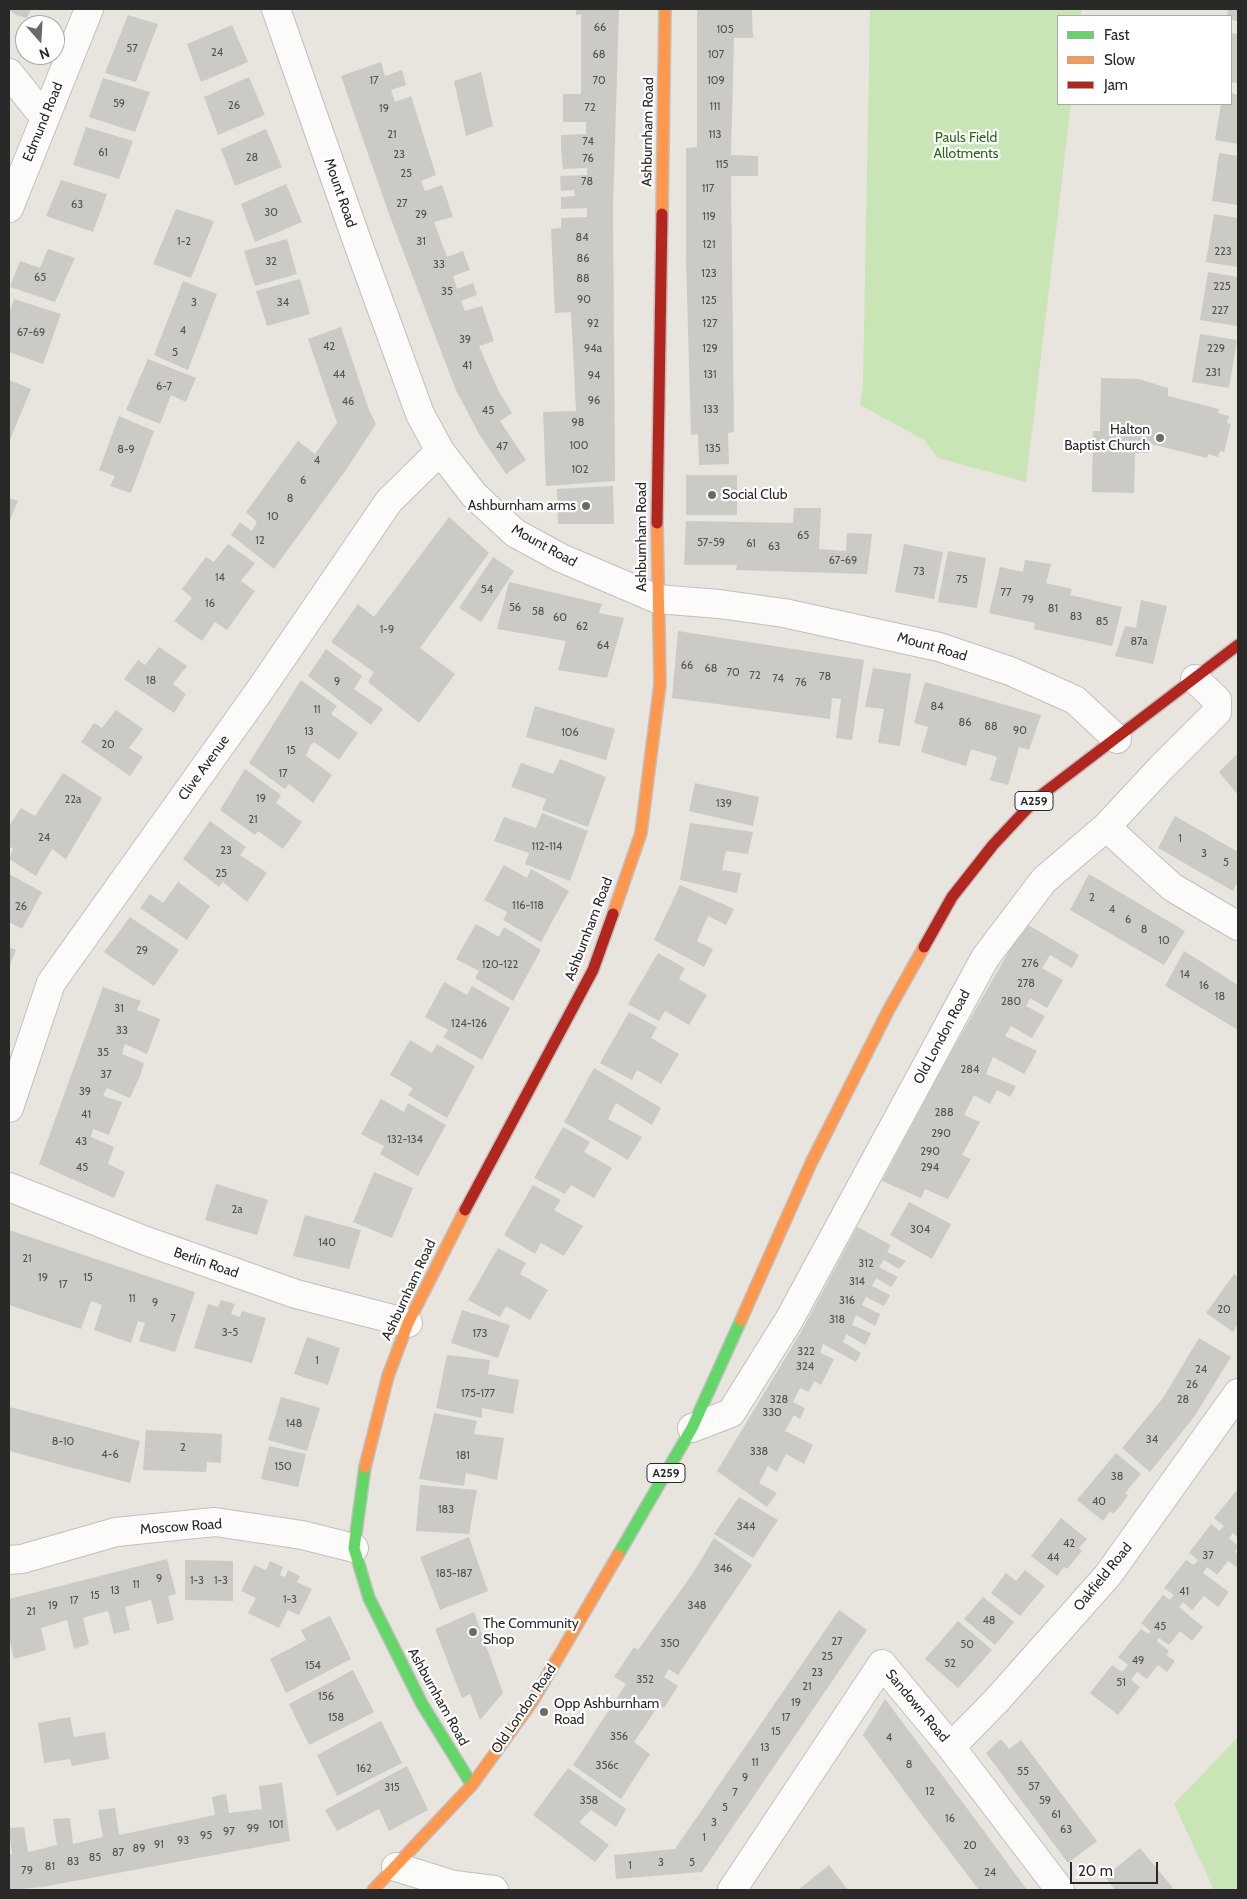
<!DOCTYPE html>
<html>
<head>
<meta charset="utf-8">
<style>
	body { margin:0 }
	#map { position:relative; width:1247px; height:1899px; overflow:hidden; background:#e8e4de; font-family:Cabin,sans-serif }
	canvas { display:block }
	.frame { position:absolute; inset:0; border:10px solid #292929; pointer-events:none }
	.legend { position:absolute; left:1057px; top:15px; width:175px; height:90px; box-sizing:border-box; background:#fff; border:1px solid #a9a9a9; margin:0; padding:6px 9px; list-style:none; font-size:15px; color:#292929 }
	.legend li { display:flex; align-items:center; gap:10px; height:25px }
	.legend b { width:25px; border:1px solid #a9a9a9 }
	.north { position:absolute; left:15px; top:15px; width:50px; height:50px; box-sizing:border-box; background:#fff; border:1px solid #a9a9a9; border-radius:50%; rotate:161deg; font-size:14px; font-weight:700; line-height:20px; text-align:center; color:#292929 }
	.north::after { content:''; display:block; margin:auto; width:18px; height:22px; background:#6c6a68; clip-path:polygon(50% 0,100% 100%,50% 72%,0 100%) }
	.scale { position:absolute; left:1070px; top:1862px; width:88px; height:22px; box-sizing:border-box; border:2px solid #292929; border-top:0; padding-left:6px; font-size:15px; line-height:18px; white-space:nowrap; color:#292929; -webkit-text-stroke:4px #fff; paint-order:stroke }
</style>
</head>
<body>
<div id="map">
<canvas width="1247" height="1899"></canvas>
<div class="frame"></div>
<ul class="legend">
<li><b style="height:6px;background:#63d668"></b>Fast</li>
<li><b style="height:6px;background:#ff974d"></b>Slow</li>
<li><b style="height:6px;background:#b3261e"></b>Jam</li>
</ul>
<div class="north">N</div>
<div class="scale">20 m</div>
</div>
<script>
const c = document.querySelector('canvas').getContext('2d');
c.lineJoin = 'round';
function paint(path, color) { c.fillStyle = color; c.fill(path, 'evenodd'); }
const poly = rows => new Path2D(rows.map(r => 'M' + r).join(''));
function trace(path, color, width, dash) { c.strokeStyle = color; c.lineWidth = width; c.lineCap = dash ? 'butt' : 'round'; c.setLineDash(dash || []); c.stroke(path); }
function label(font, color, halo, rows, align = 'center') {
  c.font = font + ' Cabin,sans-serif'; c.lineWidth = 4.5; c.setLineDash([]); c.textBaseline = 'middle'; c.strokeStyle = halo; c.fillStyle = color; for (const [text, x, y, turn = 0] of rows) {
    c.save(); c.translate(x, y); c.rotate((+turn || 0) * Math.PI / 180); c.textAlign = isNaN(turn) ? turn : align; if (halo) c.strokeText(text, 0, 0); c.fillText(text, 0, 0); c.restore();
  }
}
const green = poly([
	[870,9,1082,9,1081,16,1058,16,1058,104,1071,104,1026,482,938,458,924,440,860,405,863,386],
	[1238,1737,1238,1890,1214,1890,1174,1804]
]);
const building = poly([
	[9,9,31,9,27,18,16,15],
	[576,9,619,9,613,207,615,481,546,486,543,412,576,411,571,312,555,313,551,229,561,228,561,218,587,217,587,208,561,209,561,197,575,196,574,190,561,191,560,176,587,175,587,168,563,169,561,149,561,135,586,134,586,122,563,122,563,94,581,94,581,14,576,15],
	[697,9,752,10,753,38,734,38,731,155,758,156,758,176,731,176,734,432,728,433,729,464,699,465,698,434,691,435,686,259,686,148,697,147],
	[1228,9,1238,9,1238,21,1231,20,1231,16,1227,16],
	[128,15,158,24,136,82,105,73],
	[232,25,248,62,201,82,187,44],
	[1231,33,1238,34,1238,83,1231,82],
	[381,62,385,76,402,70,406,85,391,90,395,102,411,96,436,175,421,181,425,191,442,185,453,217,434,222,447,257,463,251,470,270,453,276,457,289,473,283,477,295,461,301,465,311,482,306,494,341,479,346,498,390,512,413,500,421,526,460,506,474,479,434,455,388,389,214,341,76],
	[481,72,493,126,466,136,454,81],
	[249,77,265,115,218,135,204,97],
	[103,78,150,92,135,132,89,117],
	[1231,93,1238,95,1238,144,1215,140,1221,104,1231,104],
	[86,127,133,141,119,179,73,165],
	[266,129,282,167,235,186,221,149],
	[1219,153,1238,156,1238,205,1212,201],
	[61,180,107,194,93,232,46,216],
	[286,184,302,222,255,242,241,204],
	[176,209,214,221,191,278,153,264],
	[1214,214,1238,218,1238,267,1206,262],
	[287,239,297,274,255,286,244,251],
	[48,249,75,258,55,302,10,287,20,261,40,268],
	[1208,272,1238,277,1237,326,1200,320],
	[300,279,310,314,267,326,256,291],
	[183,281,217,294,188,370,154,355],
	[14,299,61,314,43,364,9,352,9,314],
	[341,327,369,410,376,424,348,467,274,569,231,535,240,522,252,531,257,522,246,512,298,441,315,454,337,423,308,339],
	[1200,334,1237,340,1229,388,1192,382],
	[148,359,196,378,186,402,171,395,160,424,126,410],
	[1101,378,1139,379,1168,388,1168,396,1219,409,1218,413,1229,416,1227,423,1231,424,1224,452,1220,451,1218,457,1208,454,1207,458,1151,444,1149,453,1135,453,1134,493,1092,492,1093,431,1100,431],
	[9,380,31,389,9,442],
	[119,416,154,431,131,493,110,486,115,476,99,470],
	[686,475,737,475,737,515,686,515],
	[613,486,614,524,558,524,557,489],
	[9,498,18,501,9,522],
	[794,508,821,508,819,549,846,551,847,533,872,534,867,574,736,570,737,565,684,565,686,521,793,523],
	[449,517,489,553,420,648,455,674,419,723,368,682,374,672,331,642,358,604,374,617],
	[228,544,255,563,241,581,255,591,227,630,215,622,202,641,174,621,192,598,182,589,206,557,214,562],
	[904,544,943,552,934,599,895,592],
	[948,551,986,558,977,608,938,602],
	[493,557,514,571,481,622,459,608],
	[1025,560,1051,564,1046,583,1072,589,1070,595,1122,607,1112,646,1034,629,1035,623,989,613,1000,567,1023,572],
	[509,582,602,604,599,613,624,618,607,678,558,670,566,641,497,629],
	[1141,600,1167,606,1153,664,1115,656,1125,626,1136,628],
	[678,631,864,660,852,740,836,738,841,699,832,698,830,719,672,698],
	[159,647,187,666,173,684,186,694,174,713,124,679,138,660,145,665],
	[326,649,362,676,354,689,383,709,371,725,308,676],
	[873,668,911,674,900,746,878,743,884,709,865,707],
	[301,680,337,706,331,714,358,733,339,760,314,742,310,746,306,756,332,775,313,803,289,784,285,789,249,763],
	[925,682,1041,715,1029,750,1019,747,1008,785,990,780,997,757,971,749,966,766,921,752,928,727,914,723],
	[535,706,615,729,606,760,526,737],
	[116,710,143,729,129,748,143,757,130,776,81,742,94,723,102,728],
	[1238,753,1238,795,1219,772],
	[560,759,606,777,588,827,542,810,546,799,511,787,521,763,553,774],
	[245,769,281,795,276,803,302,822,283,849,258,831,255,835,220,810],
	[63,773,102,798,66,859,52,849,36,876,9,859,13,849,9,846,9,826,21,808,35,816],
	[695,783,759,797,753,826,689,811],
	[542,813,588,831,570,881,525,864,529,853,494,841,504,817,536,828],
	[1175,816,1238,852,1238,881,1233,891,1158,848],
	[210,821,246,847,240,855,267,873,247,902,223,882,219,887,183,859],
	[690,823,753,832,748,854,726,851,722,870,741,873,737,893,680,880],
	[504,865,527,878,531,869,569,891,541,942,503,920,507,912,484,900],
	[9,874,42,892,22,929,9,922],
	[1089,874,1185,931,1164,965,1070,910],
	[178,882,210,906,187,940,140,908,150,894,163,903],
	[680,885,734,909,726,925,708,916,697,941,713,949,704,967,654,940],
	[130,917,179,950,154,986,104,952],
	[1025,923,1079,955,1072,968,1050,955,1042,968,1063,980,1047,1008,1030,998,1026,1006,1045,1016,1032,1038,1011,1026,1005,1036,1037,1051,1030,1064,1024,1074,993,1057,986,1074,1016,1086,1010,1097,997,1090,990,1104,974,1095,964,1115,980,1122,962,1155,971,1159,948,1199,925,1189,921,1198,882,1181,944,1065],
	[476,924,499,937,504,927,541,950,513,1001,475,978,479,971,456,959],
	[9,947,16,950,9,967],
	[1184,951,1238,985,1238,1030,1165,986],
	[658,953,685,968,679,979,707,995,689,1025,665,1011,659,1021,628,1004],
	[444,982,467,995,472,986,510,1008,482,1060,443,1037,448,1030,425,1017],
	[103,987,141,1001,137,1010,160,1019,147,1054,125,1044,122,1054,144,1063,140,1076,130,1098,107,1088,103,1096,122,1102,109,1135,93,1129,91,1137,114,1147,108,1164,125,1172,114,1198,39,1164],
	[629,1012,657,1027,651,1038,679,1054,661,1084,637,1070,632,1080,600,1063],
	[410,1040,432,1053,437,1044,475,1066,447,1118,408,1095,413,1088,390,1075],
	[594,1068,661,1108,652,1125,616,1103,608,1119,642,1137,628,1160,564,1122],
	[381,1099,404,1112,408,1103,446,1125,418,1176,380,1154,384,1146,361,1134],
	[563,1127,590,1142,584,1152,612,1168,594,1198,571,1185,565,1194,534,1178],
	[374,1172,413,1188,392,1238,353,1222],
	[216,1184,268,1200,257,1235,205,1220],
	[533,1185,561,1200,554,1210,583,1226,564,1256,541,1243,535,1254,504,1235],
	[909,1202,951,1224,932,1259,890,1235],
	[305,1215,361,1230,349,1269,293,1256],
	[857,1227,891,1245,887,1252,906,1261,899,1269,884,1260,879,1267,898,1277,891,1287,876,1278,872,1286,890,1295,884,1306,866,1297,862,1305,880,1314,875,1326,856,1315,852,1325,871,1333,865,1345,846,1334,843,1342,861,1353,856,1362,823,1344,820,1353,834,1359,821,1385,814,1381,809,1392,800,1388,793,1402,805,1408,800,1419,794,1415,785,1431,813,1445,804,1464,786,1454,777,1472,768,1466,759,1483,777,1493,767,1507,717,1471,801,1332],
	[9,1230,195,1292,175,1352,139,1341,145,1323,138,1321,131,1343,94,1330,102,1305,91,1301,81,1329,9,1305],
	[498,1248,526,1263,520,1274,548,1290,530,1320,506,1306,500,1317,468,1300],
	[1234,1274,1238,1277,1238,1324,1233,1332,1206,1313],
	[221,1300,235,1304,231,1314,240,1317,242,1311,266,1318,252,1363,194,1348,208,1304,218,1307],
	[462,1310,510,1325,498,1358,451,1343],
	[307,1337,340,1348,328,1385,294,1374],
	[1199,1338,1231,1357,1194,1417,1150,1472,1122,1448,1163,1398],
	[447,1355,490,1360,488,1374,519,1380,513,1414,482,1408,482,1418,436,1408],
	[281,1397,320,1408,307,1451,268,1440],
	[10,1407,140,1441,130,1483,9,1451],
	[434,1413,477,1421,474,1434,504,1438,497,1480,466,1473,464,1486,419,1479],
	[146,1430,222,1434,221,1463,207,1462,206,1472,143,1470],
	[269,1446,306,1454,298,1487,261,1479],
	[1116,1453,1141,1474,1125,1493,1128,1495,1121,1505,1113,1514,1110,1511,1103,1521,1077,1500],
	[420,1485,477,1490,469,1534,416,1531],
	[1237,1490,1238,1537,1233,1533,1229,1538,1238,1546,1235,1552,1238,1554,1238,1568,1228,1561,1217,1575,1207,1567,1203,1573,1229,1592,1218,1607,1204,1596,1192,1610,1183,1602,1181,1605,1179,1607,1203,1627,1192,1641,1180,1631,1169,1645,1159,1638,1157,1641,1169,1651,1166,1655,1175,1661,1167,1672,1158,1665,1147,1679,1137,1672,1131,1680,1140,1687,1118,1715,1090,1693,1112,1665,1122,1672,1128,1665,1118,1657,1141,1629,1148,1634,1149,1633,1150,1631,1141,1623,1163,1595,1170,1600,1174,1595,1164,1588,1186,1560,1194,1565,1198,1560,1189,1553,1211,1524,1220,1531,1222,1528,1224,1526,1214,1518],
	[739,1497,778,1520,753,1558,714,1534],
	[1061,1518,1087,1539,1079,1548,1082,1551,1067,1569,1064,1567,1057,1576,1031,1556],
	[469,1537,488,1591,440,1610,420,1557],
	[714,1538,752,1565,678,1675,669,1669,664,1677,678,1686,664,1708,659,1705,634,1742,650,1754,621,1799,573,1765,626,1684,614,1677,634,1647,638,1650,693,1573],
	[167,1559,176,1594,168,1596,174,1620,157,1624,151,1600,125,1607,130,1630,114,1634,108,1611,89,1616,83,1618,89,1644,74,1649,67,1620,41,1628,46,1650,14,1659,9,1638,9,1599],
	[185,1560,233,1561,233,1601,185,1600],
	[270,1561,283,1567,280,1575,285,1577,288,1570,300,1576,297,1582,312,1589,299,1615,288,1610,279,1628,248,1613,256,1598,241,1591,254,1565,266,1570],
	[1025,1570,1045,1586,1020,1616,991,1593,1006,1573,1016,1581],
	[983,1597,1014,1622,995,1645,964,1619],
	[839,1610,867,1630,702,1872,616,1879,614,1855,675,1849],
	[474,1612,503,1693,480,1720,470,1694,462,1698,435,1629],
	[330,1616,351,1659,286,1693,270,1659,306,1640,301,1630],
	[958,1621,992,1650,958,1688,925,1659],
	[353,1670,374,1712,309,1745,289,1704],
	[885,1699,981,1827,1027,1890,979,1890,919,1811,863,1735],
	[70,1717,74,1737,105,1732,109,1759,72,1766,70,1759,44,1763,38,1723],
	[381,1721,402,1763,337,1796,317,1755],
	[1001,1739,1009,1749,1021,1740,1097,1841,1068,1863,986,1753],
	[407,1766,428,1810,389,1831,379,1809,337,1831,325,1810],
	[568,1768,626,1809,616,1827,591,1810,579,1822,609,1845,595,1862,533,1815],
	[282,1783,290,1841,42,1887,9,1890,9,1855,12,1854,9,1828,24,1827,28,1852,57,1845,53,1819,70,1818,73,1844,103,1837,98,1810,115,1808,119,1835,215,1815,212,1797,226,1794,229,1813,262,1809,259,1786],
	[1140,1848,1173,1888,1170,1890,1115,1890,1105,1877],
	[829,1865,848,1890,800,1890,799,1889]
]);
const street = poly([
	[276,9,357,241,420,414,440,451,474,495,515,533,561,558,657,599,719,604,784,613,939,647,1010,671,1075,700,1117,739],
	[9,73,45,118],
	[9,208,89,9],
	[1106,827,1172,887,1238,926],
	[9,1108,51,983,260,690,389,501,440,451],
	[9,1187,146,1241,296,1294,408,1323],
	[692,1428,731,1413,789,1320,985,958,1044,880,1106,827,1160,769,1217,712,1217,700,1195,679],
	[9,1560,22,1559,116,1532,215,1522,302,1535,354,1548],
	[951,1747,997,1700,1108,1575,1238,1393],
	[396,1867,454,1885,494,1890],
	[732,1890,882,1664,951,1747,1060,1890]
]);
const fast = poly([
	[365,1467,354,1548,369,1598,422,1704,472,1785],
	[618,1555,692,1428,741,1320]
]);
const slow = poly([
	[662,214,665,9],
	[613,914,641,833,660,684,657,523],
	[741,1320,811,1163,888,1011,924,947],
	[365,1467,388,1376,408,1323,465,1210],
	[373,1890,472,1785,532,1702,618,1555]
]);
const jam = poly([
	[657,523,662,214],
	[924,947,952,897,993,845,1036,799,1238,645],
	[465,1210,593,970,613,914]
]);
const markers = [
	[1160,438,5,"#6c6a68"],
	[712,495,5,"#6c6a68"],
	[586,506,5,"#6c6a68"],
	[473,1632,5,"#6c6a68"],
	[544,1712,5,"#6c6a68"]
];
const numberNames = [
	["66",600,28],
	["105",725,30],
	["57",132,49],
	["24",217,53],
	["68",599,55],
	["107",716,55],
	["17",374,81],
	["70",599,81],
	["109",716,81],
	["59",119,104],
	["26",234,106],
	["111",715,107],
	["72",590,108],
	["19",384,109],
	["21",392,135],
	["113",715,135],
	["74",588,142],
	["61",103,153],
	["23",399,155],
	["28",252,158],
	["76",588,159],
	["115",722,165],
	["25",406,174],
	["78",587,182],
	["117",708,189],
	["27",402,204],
	["63",77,205],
	["30",271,213],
	["29",421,215],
	["119",709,217],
	["84",582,238],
	["1-2",184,242],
	["31",421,242],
	["121",709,245],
	["223",1223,252],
	["86",583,259],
	["32",271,262],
	["33",439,265],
	["123",709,274],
	["65",40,278],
	["88",583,279],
	["225",1222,287],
	["35",447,292],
	["90",584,300],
	["125",709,301],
	["3",194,303],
	["34",283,303],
	["227",1220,311],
	["92",593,324],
	["127",710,324],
	["4",183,331],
	["67-69",31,333],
	["39",465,340],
	["42",329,347],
	["94a",593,349],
	["129",710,349],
	["229",1216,349],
	["5",175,353],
	["41",467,366],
	["231",1213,373],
	["44",339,375],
	["131",710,375],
	["94",594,376],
	["6-7",164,387],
	["96",594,401],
	["46",348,402],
	["133",711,410],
	["45",488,411],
	["98",578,423],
	["100",579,446],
	["47",502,447],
	["135",713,449],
	["8-9",126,450],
	["4",317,461],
	["102",580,470],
	["6",303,481],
	["8",290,499],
	["10",273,517],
	["65",803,536],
	["12",260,541],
	["57-59",711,543],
	["61",751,544],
	["63",774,547],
	["67-69",843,561],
	["73",919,572],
	["14",220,578],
	["75",962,580],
	["54",487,590],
	["77",1006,593],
	["79",1028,600],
	["16",210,604],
	["56",515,608],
	["81",1053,609],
	["58",538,612],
	["83",1076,617],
	["60",560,618],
	["85",1102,622],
	["62",582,627],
	["1-9",387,630],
	["87a",1139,642],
	["64",603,646],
	["66",687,666],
	["68",711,669],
	["70",733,673],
	["72",755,676],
	["78",825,677],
	["74",778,679],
	["18",151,681],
	["9",337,682],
	["76",801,683],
	["84",937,707],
	["11",317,710],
	["86",965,723],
	["88",991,727],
	["90",1020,731],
	["13",309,732],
	["106",570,733],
	["20",108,745],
	["15",291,751],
	["17",283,774],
	["19",261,799],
	["22a",73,800],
	["139",724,804],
	["21",253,820],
	["24",44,838],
	["1",1180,839],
	["112-114",547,847],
	["23",226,851],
	["3",1204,854],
	["5",1226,863],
	["25",221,874],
	["2",1092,898],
	["116-118",528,906],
	["26",21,907],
	["4",1112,910],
	["6",1128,920],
	["8",1144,930],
	["10",1164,941],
	["29",142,951],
	["276",1030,964],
	["120-122",500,965],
	["14",1185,975],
	["278",1026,984],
	["16",1204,986],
	["18",1220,997],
	["280",1011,1002],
	["31",119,1009],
	["124-126",469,1024],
	["33",122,1031],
	["35",103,1053],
	["284",970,1070],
	["37",106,1075],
	["39",85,1092],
	["288",944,1113],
	["41",86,1115],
	["290",941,1134],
	["132-134",405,1140],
	["43",81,1142],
	["290",930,1152],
	["45",82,1168],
	["294",930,1168],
	["2a",237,1210],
	["304",920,1230],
	["140",327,1243],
	["21",27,1259],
	["312",866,1264],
	["19",43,1278],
	["15",88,1278],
	["314",857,1282],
	["17",63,1285],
	["11",132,1299],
	["316",847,1301],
	["9",155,1303],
	["20",1224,1310],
	["7",173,1319],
	["318",837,1320],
	["3-5",230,1333],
	["173",480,1334],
	["322",806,1352],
	["1",317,1361],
	["324",805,1367],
	["24",1201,1370],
	["26",1192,1385],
	["175-177",478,1394],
	["328",779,1400],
	["28",1183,1400],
	["330",772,1413],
	["148",294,1424],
	["34",1152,1440],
	["8-10",63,1442],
	["2",183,1448],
	["338",759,1452],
	["4-6",110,1455],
	["181",463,1456],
	["150",283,1467],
	["38",1117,1477],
	["40",1099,1502],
	["183",446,1510],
	["344",746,1527],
	["42",1069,1544],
	["37",1208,1556],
	["44",1053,1558],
	["346",723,1569],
	["185-187",454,1574],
	["9",159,1579],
	["1-3",197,1581],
	["1-3",221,1581],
	["11",136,1585],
	["13",115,1591],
	["41",1184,1592],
	["15",95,1596],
	["1-3",290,1600],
	["17",74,1601],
	["19",53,1606],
	["348",697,1606],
	["21",31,1612],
	["48",989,1621],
	["45",1160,1627],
	["27",837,1642],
	["350",670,1644],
	["50",967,1645],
	["25",827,1657],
	["49",1138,1661],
	["52",950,1664],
	["154",313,1666],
	["23",817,1673],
	["352",645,1680],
	["51",1121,1683],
	["21",807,1687],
	["156",326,1697],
	["19",796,1703],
	["158",336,1718],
	["17",786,1718],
	["15",776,1732],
	["356",619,1737],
	["4",889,1738],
	["13",765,1748],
	["11",755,1763],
	["8",909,1765],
	["356c",607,1766],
	["162",364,1769],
	["55",1023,1772],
	["9",745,1778],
	["57",1034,1787],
	["315",392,1788],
	["12",930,1792],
	["7",735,1793],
	["358",589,1801],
	["59",1045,1801],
	["5",725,1808],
	["61",1056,1815],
	["16",950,1819],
	["3",714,1823],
	["101",276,1825],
	["99",253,1829],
	["63",1066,1830],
	["97",229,1832],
	["95",206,1836],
	["1",704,1838],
	["93",183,1841],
	["91",159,1845],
	["20",970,1846],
	["89",139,1849],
	["87",118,1853],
	["85",95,1858],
	["83",73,1862],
	["3",661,1863],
	["5",692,1863],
	["1",630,1866],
	["81",50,1867],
	["79",27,1871],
	["24",990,1873]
];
const shields = [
	[1034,801,38],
	[666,1473,38]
];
const shieldNames = [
	["A259",1034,801],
	["A259",666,1473]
];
const streetNames = [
	["Edmund Road",43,122,-68],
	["Ashburnham Road",648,132,-89],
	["Mount Road",340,193,71],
	["Ashburnham Road",642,537,-90],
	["Mount Road",544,546,29],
	["Mount Road",932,647,16],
	["Clive Avenue",204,768,-54],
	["Ashburnham Road",589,929,-69],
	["Old London Road",942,1037,-62],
	["Berlin Road",206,1263,19],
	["Ashburnham Road",409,1290,-65],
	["Moscow Road",181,1527,-4],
	["Oakfield Road",1103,1577,-51],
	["Ashburnham Road",438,1697,61],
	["Sandown Road",917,1706,50],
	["Old London Road",524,1709,-56]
];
const parkNames = [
	["Pauls Field",966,138],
	["Allotments",966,154]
];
const poiNames = [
	["Halton",1150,430,"right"],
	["Baptist Church",1150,446,"right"],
	["Social Club",722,495],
	["Ashburnham arms",576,506,"right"],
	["The Community",483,1624],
	["Shop",483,1640],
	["Opp Ashburnham",554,1704],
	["Road",554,1720]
];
paint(green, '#c9e5b5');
paint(building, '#cccac5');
trace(street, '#c1c0c0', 30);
trace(fast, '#c1c0c0', 14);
trace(slow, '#c1c0c0', 14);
trace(jam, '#c1c0c0', 14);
trace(street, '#fcfbfa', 28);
trace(fast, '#63d668', 11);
trace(slow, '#ff974d', 11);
trace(jam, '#b3261e', 11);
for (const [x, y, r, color] of markers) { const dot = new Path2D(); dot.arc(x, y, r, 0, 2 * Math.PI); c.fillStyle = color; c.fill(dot); trace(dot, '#fff', 2); }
label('11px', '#545352', null, numberNames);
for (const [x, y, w] of shields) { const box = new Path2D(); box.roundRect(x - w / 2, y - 9.5, w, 19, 4); c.fillStyle = '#fff'; c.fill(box); trace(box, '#292929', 1); }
label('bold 12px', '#292929', null, shieldNames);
label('14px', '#292929', '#fff', streetNames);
label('14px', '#276a16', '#fff', parkNames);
label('14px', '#292929', '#fff', poiNames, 'left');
</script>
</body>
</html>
